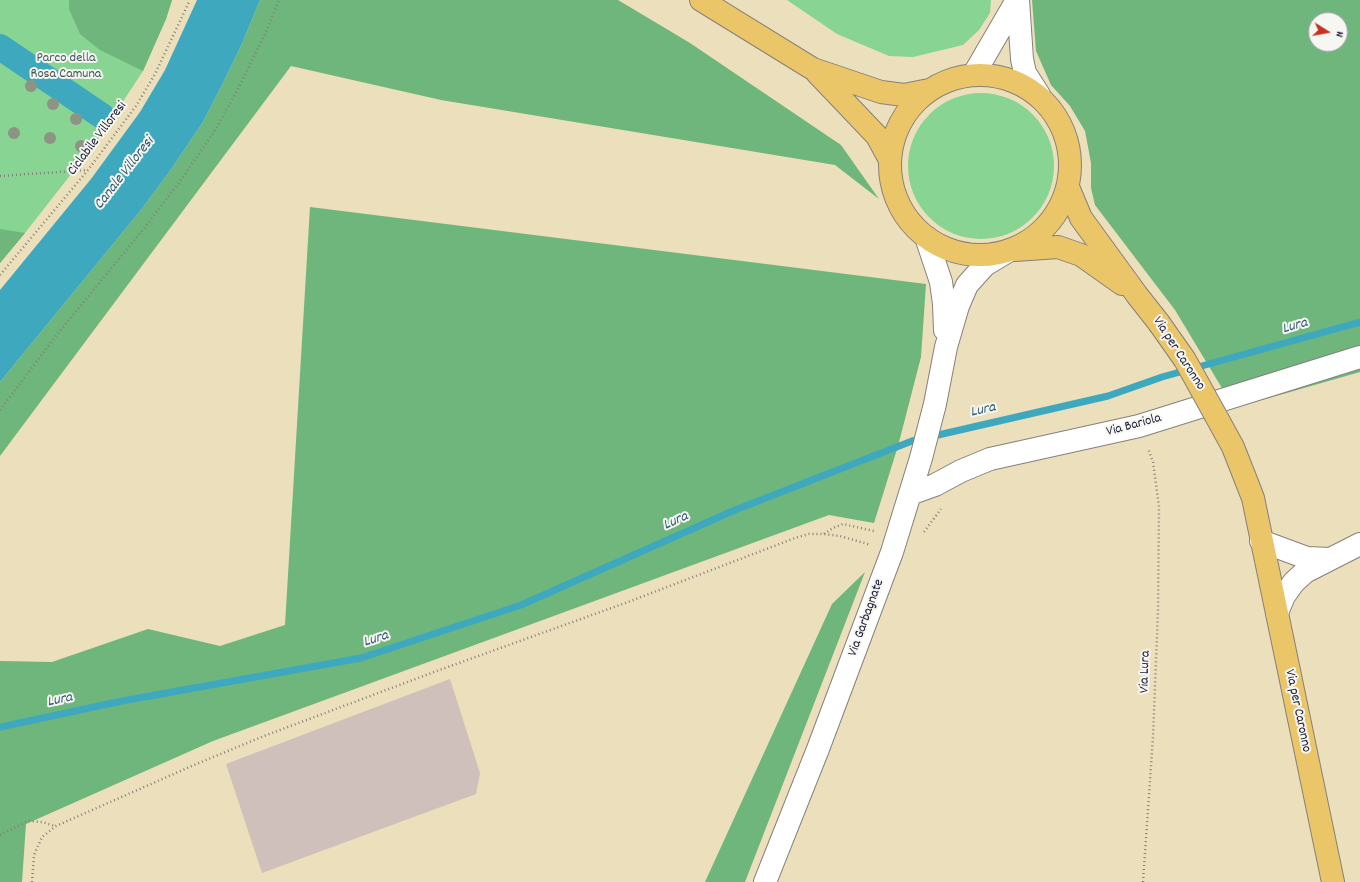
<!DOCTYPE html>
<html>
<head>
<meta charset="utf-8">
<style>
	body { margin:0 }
	#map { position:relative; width:1360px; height:882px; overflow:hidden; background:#ebdfbc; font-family:Dekko,sans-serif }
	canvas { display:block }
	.north { position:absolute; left:1308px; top:12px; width:40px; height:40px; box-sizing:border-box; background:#f6f6f2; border:1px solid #a1a1a9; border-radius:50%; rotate:101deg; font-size:11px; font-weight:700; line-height:16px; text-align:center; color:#22223b }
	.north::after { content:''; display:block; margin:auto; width:14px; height:18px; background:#c8321e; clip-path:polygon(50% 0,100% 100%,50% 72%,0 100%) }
</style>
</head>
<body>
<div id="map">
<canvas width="1360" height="882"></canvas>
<div class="north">N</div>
</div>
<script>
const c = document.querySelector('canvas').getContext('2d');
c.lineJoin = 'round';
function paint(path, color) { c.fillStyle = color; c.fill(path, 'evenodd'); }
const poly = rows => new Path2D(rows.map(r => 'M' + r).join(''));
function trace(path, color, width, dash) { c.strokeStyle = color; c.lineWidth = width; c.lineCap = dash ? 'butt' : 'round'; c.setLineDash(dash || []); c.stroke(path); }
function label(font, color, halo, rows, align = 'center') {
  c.font = font + ' Dekko,sans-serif'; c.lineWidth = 4; c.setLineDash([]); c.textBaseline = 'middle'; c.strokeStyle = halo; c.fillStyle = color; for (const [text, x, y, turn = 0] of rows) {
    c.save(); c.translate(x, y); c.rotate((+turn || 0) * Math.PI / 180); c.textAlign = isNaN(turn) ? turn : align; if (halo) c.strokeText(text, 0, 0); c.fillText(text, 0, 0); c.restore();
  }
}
const industrial = poly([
	[450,679,480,773,476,794,262,873,226,764]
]);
const green = poly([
	[0,0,172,0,166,19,143,71,122,103,97,141,25,233,0,263],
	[787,0,991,0,990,13,979,30,963,45,913,57,889,56,837,34],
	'908 166a73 73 0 1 1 146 0a73 73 0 1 1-146 0Z'
]);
const forest = poly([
	[69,0,172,0,166,19,143,71,100,50,80,34,69,9],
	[260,0,618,0,690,43,841,145,879,199,835,165,441,100,291,66,0,456,0,382,141,210,172,168,203,122,223,83,241,46],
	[1032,0,1360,0,1360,372,1234,408,1175,310,1095,205,1091,188,1091,163,1085,131,1070,106,1051,85,1036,51],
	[1316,20,1340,20,1340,44,1316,44],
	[310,207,926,284,921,357,898,446,874,523,829,515,213,741,26,824,22,882,0,882,0,661,52,662,148,629,220,646,285,625],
	[0,229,25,233,0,263],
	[865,572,745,882,705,882,832,604]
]);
const water = poly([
	[197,0,260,0,241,46,223,83,203,122,172,168,141,210,0,382,0,290,91,179,140,112,165,70]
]);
const stream = poly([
	[0,727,122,701,361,658,521,605,735,510,912,441,1108,396,1162,377,1360,322]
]);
const canal = poly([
	[0,47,102,116]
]);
const path = poly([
	[0,176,88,170],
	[0,275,88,170,136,106,155,74,190,0],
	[0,410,55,337,146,226,178,184,214,132,237,91,265,34,279,0],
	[924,532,941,509],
	[824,534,833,528,843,524,874,531],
	[0,835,28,821,42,822,55,826],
	[32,882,34,855,42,837,56,826,194,765,264,736,434,672,628,602,795,538,809,534,824,534,840,536,871,545],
	[1143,882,1153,737,1158,610,1159,507,1153,462,1148,448]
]);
const minor = poly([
	[1018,0,1022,59,1025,73,1039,95],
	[974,74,1017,0],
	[926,237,941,282,944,304,945,330],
	[910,494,935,485,961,471,990,459,1139,426,1360,357],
	[1261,541,1307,558,1330,559],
	[1277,613,1284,596,1294,582,1305,572,1360,544],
	[765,882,818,749,892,552,921,458,935,404,946,347,958,306,967,285,985,265,1010,250]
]);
const major = poly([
	[701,0,813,69,881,92,904,95,929,90],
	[817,73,877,136,890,160],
	'890 165a90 90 0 1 1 180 0a90 90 0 1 1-180 0Z',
	[1068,187,1081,218,1137,295,1159,323],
	[1015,250,1058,247,1081,255,1122,284],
	[1216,416,1233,447,1253,498,1333,882]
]);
const majorBridge = poly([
	[1159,323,1185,360,1216,416]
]);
const trees = [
	[31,86],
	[53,104],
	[76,119],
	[14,133],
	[50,138],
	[81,146]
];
const parkNames = [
	["Parco della",66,59],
	["Rosa Camuna",66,75]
];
const streetNames = [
	["Ciclabile Villoresi",98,139,-53],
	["Via per Caronno",1178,354,57],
	["Via Bariola",1134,426,-15],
	["Via Garbagnate",867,618,-70],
	["Via Lura",1146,672,-88],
	["Via per Caronno",1297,711,78]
];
const waterNames = [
	["Canale Villoresi",125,174,-52],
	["Lura",1295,327,-16],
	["Lura",983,411,-13],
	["Lura",676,522,-24],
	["Lura",376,640,-18],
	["Lura",60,701,-12]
];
paint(industrial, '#cfc0bb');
paint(green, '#88d492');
paint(forest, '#6eb67c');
paint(water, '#3ea9be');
trace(stream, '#3ea9be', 7);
trace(canal, '#3ea9be', 26);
trace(minor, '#86807c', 24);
trace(major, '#86807c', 24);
trace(path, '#86807c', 2.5, [1, 3]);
trace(minor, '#fff', 22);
trace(major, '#ebc669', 22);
trace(majorBridge, '#86807c', 24, []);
trace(majorBridge, '#ebc669', 22);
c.fillStyle = '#8e9483';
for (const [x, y] of trees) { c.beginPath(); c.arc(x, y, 6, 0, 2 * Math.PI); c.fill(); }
label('14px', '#415755', '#f6f6f2', parkNames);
label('14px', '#22223b', '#f6f6f2', streetNames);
label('italic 15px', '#2d586f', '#f6f6f2', waterNames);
</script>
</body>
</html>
